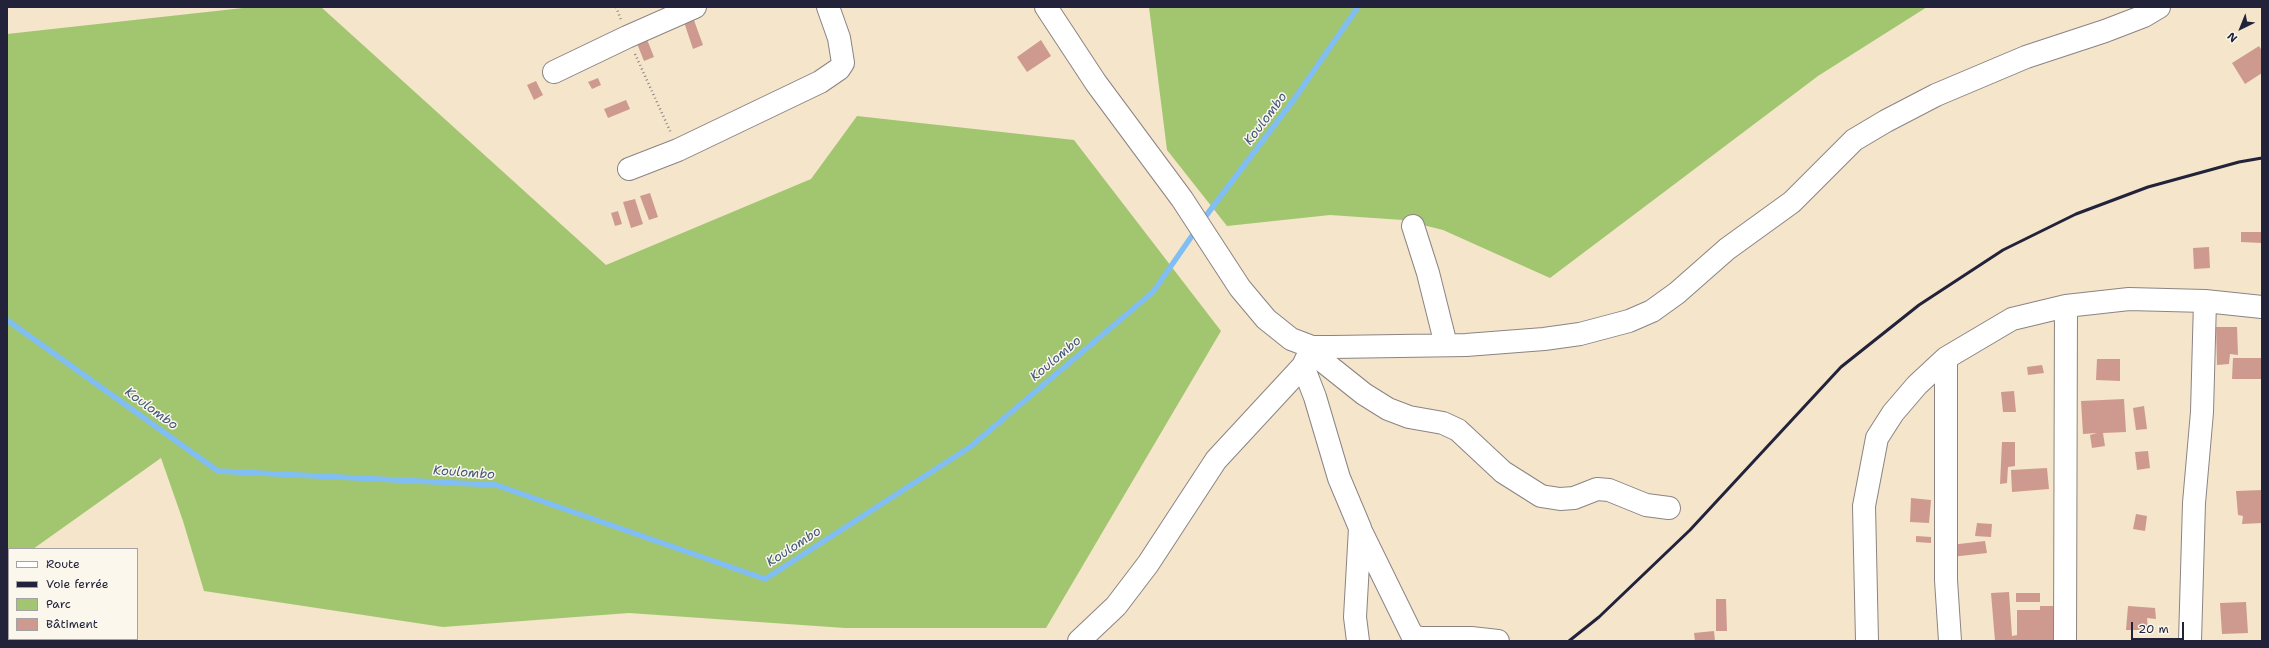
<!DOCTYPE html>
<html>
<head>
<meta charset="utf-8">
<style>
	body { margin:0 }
	#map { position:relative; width:2269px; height:648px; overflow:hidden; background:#f4e5cb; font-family:"Shantell Sans",sans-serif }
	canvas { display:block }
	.frame { position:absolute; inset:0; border:8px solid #22223b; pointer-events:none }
	.legend { position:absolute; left:8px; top:548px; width:130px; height:92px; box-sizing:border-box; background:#fbf7ec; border:1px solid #a4a2a5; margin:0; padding:5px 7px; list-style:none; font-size:12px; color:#22223b }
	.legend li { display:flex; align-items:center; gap:8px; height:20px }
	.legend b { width:20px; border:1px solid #a4a2a5 }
	.north { position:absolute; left:2221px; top:8px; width:40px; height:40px; -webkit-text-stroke:3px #fbf7ec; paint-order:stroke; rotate:223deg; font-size:11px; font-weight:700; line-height:16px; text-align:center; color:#22223b }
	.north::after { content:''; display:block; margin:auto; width:14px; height:18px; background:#22223b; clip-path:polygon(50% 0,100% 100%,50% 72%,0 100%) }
	.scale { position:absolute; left:2131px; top:622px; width:53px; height:18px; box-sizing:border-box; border:2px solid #22223b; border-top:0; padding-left:5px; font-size:12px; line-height:14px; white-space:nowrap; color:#22223b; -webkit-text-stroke:3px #fbf7ec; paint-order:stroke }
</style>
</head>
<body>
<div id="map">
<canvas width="2269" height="648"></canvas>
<div class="frame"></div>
<ul class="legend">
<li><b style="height:5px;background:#fff"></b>Route</li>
<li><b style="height:5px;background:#22223b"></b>Voie ferrée</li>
<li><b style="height:11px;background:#a2c670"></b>Parc</li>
<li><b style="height:11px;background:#ce9a90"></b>Bâtiment</li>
</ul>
<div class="north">N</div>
<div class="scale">20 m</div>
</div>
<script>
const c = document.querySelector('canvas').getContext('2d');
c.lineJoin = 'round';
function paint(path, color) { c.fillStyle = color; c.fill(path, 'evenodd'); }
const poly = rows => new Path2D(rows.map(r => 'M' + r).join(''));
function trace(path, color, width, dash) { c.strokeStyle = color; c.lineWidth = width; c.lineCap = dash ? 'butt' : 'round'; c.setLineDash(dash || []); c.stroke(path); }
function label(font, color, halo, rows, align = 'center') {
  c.font = font + ' "Shantell Sans",sans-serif'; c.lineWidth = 3; c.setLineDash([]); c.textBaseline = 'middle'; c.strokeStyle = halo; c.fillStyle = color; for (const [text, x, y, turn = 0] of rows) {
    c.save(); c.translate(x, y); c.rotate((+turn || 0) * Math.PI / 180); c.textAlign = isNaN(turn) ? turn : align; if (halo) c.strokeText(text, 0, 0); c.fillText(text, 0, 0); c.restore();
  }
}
const green = poly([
	[252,7,321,7,606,265,811,179,857,116,1074,140,1221,331,1046,628,845,628,629,613,443,627,204,591,183,521,161,458,33,549,9,549,9,555,7,554,7,34],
	[1149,7,1927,7,1818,76,1550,278,1443,230,1403,220,1330,215,1227,226,1167,150]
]);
const stream = poly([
	[1202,221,1295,98,1358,7],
	[7,320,218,471,496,485,765,579,970,447,1153,292,1196,230]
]);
const building = poly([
	[691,12,703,45,693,49,682,16],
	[646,37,654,57,644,61,636,41],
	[1041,40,1051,56,1027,72,1017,57],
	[2259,46,2262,51,2262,73,2245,84,2232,63],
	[598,78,601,85,592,89,588,82],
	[536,81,543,95,534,100,527,85],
	[626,100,630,109,608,118,604,109],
	[650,193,658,217,649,220,640,196],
	[635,199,643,224,631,228,623,202],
	[618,211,622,224,615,226,611,213],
	[2241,232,2262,232,2262,243,2241,242],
	[2209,247,2210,268,2194,269,2193,248],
	[2216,327,2237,327,2238,355,2230,354,2229,364,2217,365],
	[2233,358,2262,358,2262,379,2232,379],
	[2097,359,2120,359,2120,381,2096,380],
	[2042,365,2044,373,2028,375,2027,367],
	[2014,391,2016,412,2003,412,2001,392],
	[2124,399,2126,432,2103,433,2105,446,2092,448,2090,435,2097,433,2083,434,2081,401],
	[2144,406,2147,429,2136,430,2133,408],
	[2002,442,2015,442,2015,466,2008,467,2007,483,2000,484],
	[2148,451,2150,468,2137,470,2135,452],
	[2047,468,2049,489,2012,492,2011,470],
	[2262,490,2262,523,2242,524,2243,516,2238,515,2236,491],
	[1911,498,1931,500,1929,523,1910,522],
	[2136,514,2147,516,2145,531,2133,529],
	[1977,523,1992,524,1991,537,1975,536],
	[1916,536,1931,537,1931,543,1916,542],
	[1985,541,1987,553,1951,557,1950,545],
	[2009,592,2012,636,2017,635,2017,610,2040,610,2040,606,2053,606,2055,641,1995,641,1991,593],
	[2016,593,2040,593,2040,602,2016,602],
	[1716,599,1726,599,1727,631,1716,631],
	[2246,602,2248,633,2222,634,2220,603],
	[2128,606,2155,608,2156,619,2147,618,2148,630,2126,630],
	[1714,631,1715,641,1695,641,1694,633]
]);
const path = poly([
	[616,7,621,20],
	[635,54,671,133]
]);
const minor = poly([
	[1046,7,1096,83,1182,199,1240,288,1266,319,1291,339,1312,347,1332,347,1466,345,1544,339,1580,334,1629,321,1652,311,1677,293,1727,249,1792,202,1854,140,1886,121,1936,95,2026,57,2105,31,2144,16,2159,7],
	[554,72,627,37,695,7],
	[629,169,678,150,820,82,839,69,843,63,839,38,828,7],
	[1413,226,1428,273,1446,345],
	[1310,351,1364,394,1388,409,1409,417,1443,423,1458,430,1503,472,1541,496,1560,499,1574,498,1597,489,1609,490,1646,505,1669,508],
	[1946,358,1946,580,1950,641],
	[1303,366,1315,397,1339,478,1360,528,1355,617,1358,641],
	[1361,531,1412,635,1420,638,1471,638,1498,641],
	[1079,641,1116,606,1148,564,1216,460,1303,366,1312,347],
	[1867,641,1864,506,1877,438,1893,413,1917,385,1946,358,2012,319,2066,306,2129,299,2205,301,2262,307],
	[2065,641,2066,306],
	[2190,641,2194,503,2202,412,2205,301]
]);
const rail = poly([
	[1569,641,1599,617,1690,530,1841,367,1919,305,2003,250,2076,214,2148,187,2239,162,2262,158]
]);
const waterNames = [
	["Koulombo",1266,119,-53],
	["Koulombo",1056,359,-40],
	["Koulombo",151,409,36],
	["Koulombo",464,473,4],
	["Koulombo",794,547,-33]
];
paint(green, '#a2c670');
trace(stream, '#80bef3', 5.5);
paint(building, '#ce9a90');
trace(minor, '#8b8483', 24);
trace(path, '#8b8483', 2.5, [1, 3]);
trace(minor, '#fff', 22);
trace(rail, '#22223b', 3);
label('italic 13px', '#43597b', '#fbf7ec', waterNames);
</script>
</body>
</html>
